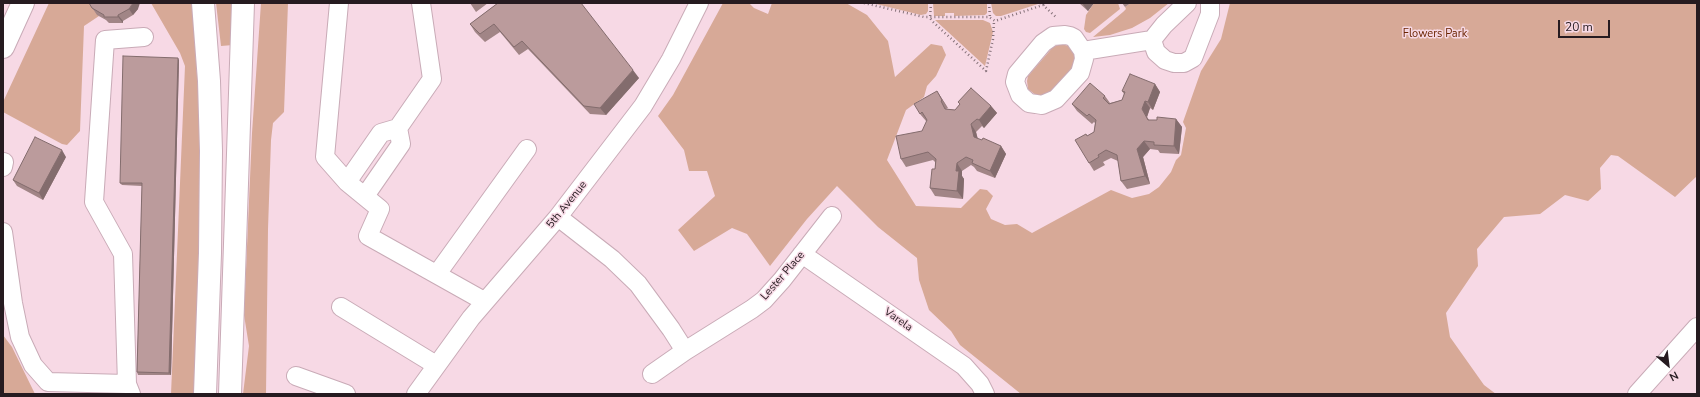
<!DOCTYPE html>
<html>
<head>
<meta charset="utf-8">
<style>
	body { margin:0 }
	#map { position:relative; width:1700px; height:397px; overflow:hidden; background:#f7d9e5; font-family:"Nunito Sans",sans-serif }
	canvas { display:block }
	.frame { position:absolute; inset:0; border:4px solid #261b20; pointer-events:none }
	.north { position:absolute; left:1648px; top:345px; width:40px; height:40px; -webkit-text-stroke:3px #f7d9e5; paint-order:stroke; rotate:152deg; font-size:11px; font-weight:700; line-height:16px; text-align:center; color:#261b20 }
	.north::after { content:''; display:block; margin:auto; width:14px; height:18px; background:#261b20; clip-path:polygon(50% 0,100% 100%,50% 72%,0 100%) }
	.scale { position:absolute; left:1558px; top:20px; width:52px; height:18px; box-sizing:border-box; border:2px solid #261b20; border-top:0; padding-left:5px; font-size:12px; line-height:14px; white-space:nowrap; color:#261b20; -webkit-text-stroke:3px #f7d9e5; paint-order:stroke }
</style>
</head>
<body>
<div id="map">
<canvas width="1700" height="397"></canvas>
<div class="frame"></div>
<div class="north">N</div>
<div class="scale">20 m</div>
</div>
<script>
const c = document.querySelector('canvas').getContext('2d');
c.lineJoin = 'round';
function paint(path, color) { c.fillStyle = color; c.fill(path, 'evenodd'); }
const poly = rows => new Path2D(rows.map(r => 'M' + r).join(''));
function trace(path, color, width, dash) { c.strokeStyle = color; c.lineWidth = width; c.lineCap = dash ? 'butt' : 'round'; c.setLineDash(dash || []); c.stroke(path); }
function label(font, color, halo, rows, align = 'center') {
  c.font = font + ' "Nunito Sans",sans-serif'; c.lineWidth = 3; c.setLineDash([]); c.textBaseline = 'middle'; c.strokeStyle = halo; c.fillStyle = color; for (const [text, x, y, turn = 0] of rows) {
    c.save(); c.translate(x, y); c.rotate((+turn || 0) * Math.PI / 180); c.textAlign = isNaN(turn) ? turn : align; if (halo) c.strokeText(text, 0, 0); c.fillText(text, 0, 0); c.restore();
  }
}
const green = poly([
	[49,3,91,3,99,16,84,26,80,131,67,145,62,144,3,112,3,102],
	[151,3,192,3,200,119,200,236,194,394,171,394,185,66,180,53],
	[216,3,234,3,233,45,221,46],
	[261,3,288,3,284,112,273,123,271,140,268,229,266,394,243,394,249,346,244,315,252,133],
	[723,3,749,3,754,8,768,14,772,3,846,3,867,15,888,41,895,77,931,44,942,46,946,55,936,76,927,86,924,97,906,110,887,160,916,206,961,208,980,189,987,190,993,196,986,209,991,219,1005,225,1017,224,1032,233,1111,190,1132,198,1149,194,1159,187,1171,172,1176,160,1181,155,1186,128,1183,122,1201,71,1221,39,1230,3,1697,3,1697,176,1675,197,1618,156,1611,155,1600,168,1601,189,1588,201,1565,195,1540,214,1504,217,1477,249,1478,266,1446,313,1450,337,1484,385,1496,394,1021,394,960,345,951,331,929,310,919,280,917,258,878,227,837,186,807,219,770,266,747,234,732,228,694,251,678,230,715,196,707,171,689,171,684,150,658,116,673,95],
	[872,3,928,3,928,11,926,14,921,15],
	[933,3,987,3,987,13,985,15,954,16,954,13,945,13,945,16,934,16],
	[991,3,1037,3,1038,4,1001,16,996,16,993,13],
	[1094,3,1118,3,1120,9,1090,33,1086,32,1084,29,1086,15],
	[1131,3,1169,3,1150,18,1132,28,1110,35,1093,37,1123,12,1126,9,1125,7],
	[935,20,983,20,990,23,993,32,985,66],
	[1061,44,1069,46,1076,57,1073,67,1051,92,1042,96,1037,96,1028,89,1027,81,1028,76,1053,47],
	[3,335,12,347,35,394,3,394]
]);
const path = poly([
	[864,3,924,17,989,17,995,21,1043,5,1057,18],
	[931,3,930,18,932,21,986,71,993,39,994,21],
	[989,3,990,18],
	[1040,3,1043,5,1047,3]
]);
const minor = poly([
	[339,3,325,157,347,182,380,209,368,236,484,301],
	[1187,3,1164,25,1152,40,1156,52,1165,60,1174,63,1184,63,1193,58,1210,14,1210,3],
	[1083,51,1084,59,1080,73,1056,99,1042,105,1036,104,1029,103,1020,95,1015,82,1017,74,1043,43,1053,36,1065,35,1070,36,1074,38,1083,51,1152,40],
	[3,167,4,162],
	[347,182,381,133,398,128,432,79,421,3],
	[365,196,401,144,398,128],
	[558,217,612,259,638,284,671,329,685,351,752,309,764,300,782,280,832,216],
	[3,232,13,303,20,337,33,365,48,382,127,384],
	[802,254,964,366,980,384,985,394],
	[437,274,527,149],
	[341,307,436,365],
	[652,374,685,351],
	[296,376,346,394],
	[131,394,127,384,123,254,94,202,105,40,144,37],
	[416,394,471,318,558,217,643,106,671,59,699,3],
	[1637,394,1697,327]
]);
const highway = poly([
	[203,3,209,81,211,151,210,253,205,394],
	[3,47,23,3],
	[230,394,243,3]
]);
const wall = poly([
	[89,3,138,9,133,15,123,21,123,23,109,23,106,20,97,15],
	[470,3,488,3,476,12],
	[498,3,639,78,606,115,590,114,528,49,519,55,500,32,485,42,475,32,470,24],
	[1079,3,1094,3,1088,11],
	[1122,3,1131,3,1125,7],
	[179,60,171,375,138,375,137,372,142,186,122,185,120,183],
	[1155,84,1160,92,1153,110,1150,108,1147,117,1149,120,1157,120,1176,119,1182,127,1179,154,1160,153,1158,150,1150,149,1143,157,1150,184,1127,189,1121,181,1118,161,1111,158,1103,162,1105,165,1094,171,1089,163,1087,136,1094,132,1095,123,1094,122,1092,124,1077,111,1072,104,1105,96,1110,103,1122,100,1124,94,1122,91],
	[937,91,948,108,946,109,955,110,960,104,958,102,991,106,997,113,984,128,982,126,976,132,978,139,1001,146,1006,154,995,178,977,171,974,167,971,165,962,171,962,176,964,179,963,199,935,196,930,188,935,169,935,162,933,160,906,167,901,159,922,131,927,121,926,121,920,114],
	[66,157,43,200,17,186,13,180]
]);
const shadedWall = poly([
	[133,3,140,3,138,9,133,15,129,9],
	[1082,3,1094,3,1088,11],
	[118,15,123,21,123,23,118,17],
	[178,58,179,60,171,375,169,373],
	[633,70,639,78,606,115,600,108],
	[1155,84,1160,92,1153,110,1148,102],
	[937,91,942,99,948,108,942,100],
	[1145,101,1150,108,1147,117,1153,127,1142,109],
	[991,106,997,113,984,128,979,120],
	[1176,119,1182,127,1179,154,1174,146],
	[971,124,976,132,979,145,974,137],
	[1144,141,1150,149,1143,157,1150,184,1145,176,1137,149],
	[1001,146,1006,154,995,178,990,171],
	[62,150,66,157,43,200,39,193],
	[957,163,962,171,962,176,964,179,963,199,957,191,956,171]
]);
const building = poly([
	[89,3,133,3,129,9,118,15,118,17,104,17,104,15,92,8,89,3],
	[498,3,581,3,633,70,600,108,584,106,522,41,514,47,494,24,480,34,470,24,498,3],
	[123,56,178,58,169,373,137,372,142,183,120,183,123,56],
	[1130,74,1155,84,1148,102,1145,101,1142,109,1148,120,1157,120,1157,117,1176,119,1174,146,1154,145,1154,142,1144,141,1137,149,1145,176,1121,181,1117,155,1106,150,1098,155,1099,157,1089,163,1075,140,1086,134,1087,136,1094,132,1096,120,1089,114,1087,116,1072,104,1090,83,1105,96,1103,98,1109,104,1122,100,1125,92,1122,91,1130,74],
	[971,88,991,106,979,120,977,119,971,124,974,137,982,140,983,138,1001,146,990,171,972,163,973,160,966,157,957,163,956,171,959,171,957,191,930,188,932,169,935,169,936,159,928,152,901,159,896,136,922,131,927,120,922,112,920,114,914,104,937,91,942,100,941,101,945,109,955,110,960,104,958,102,971,88],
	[35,137,62,150,39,193,13,180,35,137]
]);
const parkNames = [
	["Flowers Park",1435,34]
];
const streetNames = [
	["5th Avenue",567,205,-51],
	["Lester Place",783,276,-49],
	["Varela",898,320,35]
];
paint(green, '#d7a997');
trace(minor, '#c9abb7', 20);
trace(highway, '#c9abb7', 24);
trace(path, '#857179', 2.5, [1, 3]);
trace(minor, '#fff', 18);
trace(highway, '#fff', 22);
paint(wall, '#a18586');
paint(shadedWall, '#836c6d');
paint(building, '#bb9b9c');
trace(building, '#836c6d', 1);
label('11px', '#6a2300', '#f7d9e5', parkNames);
label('11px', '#261b20', '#f7d9e5', streetNames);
</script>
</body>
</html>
